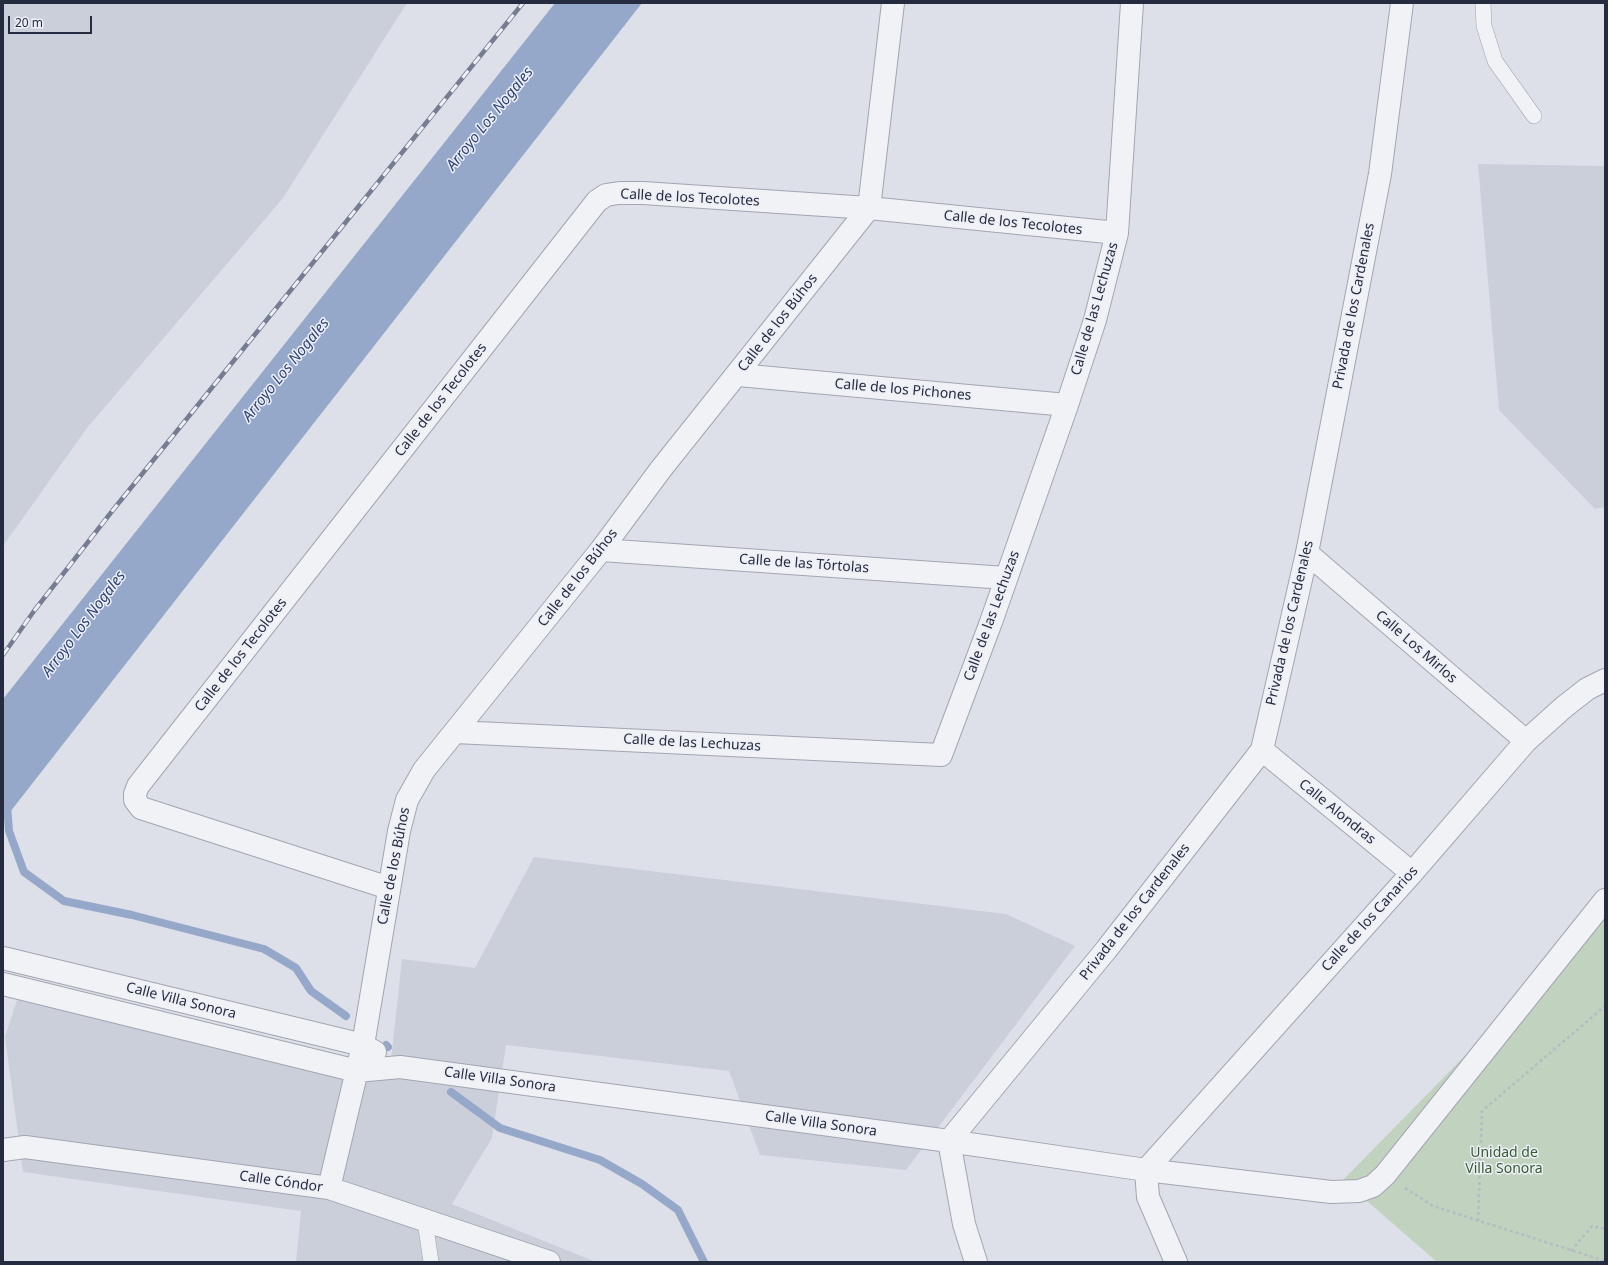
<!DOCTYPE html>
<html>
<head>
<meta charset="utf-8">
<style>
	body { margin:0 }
	#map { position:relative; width:1608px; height:1265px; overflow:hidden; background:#dde0e8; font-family:"Noto Sans",sans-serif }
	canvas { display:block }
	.frame { position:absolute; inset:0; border:4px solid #262c3f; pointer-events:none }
	.scale { position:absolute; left:8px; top:16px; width:84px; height:18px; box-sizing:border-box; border:2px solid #262c3f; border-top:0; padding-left:5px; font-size:12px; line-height:14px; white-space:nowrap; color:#262c3f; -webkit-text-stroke:3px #edeff6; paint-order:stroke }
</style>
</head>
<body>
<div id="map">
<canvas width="1608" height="1265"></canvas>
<div class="frame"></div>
<div class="scale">20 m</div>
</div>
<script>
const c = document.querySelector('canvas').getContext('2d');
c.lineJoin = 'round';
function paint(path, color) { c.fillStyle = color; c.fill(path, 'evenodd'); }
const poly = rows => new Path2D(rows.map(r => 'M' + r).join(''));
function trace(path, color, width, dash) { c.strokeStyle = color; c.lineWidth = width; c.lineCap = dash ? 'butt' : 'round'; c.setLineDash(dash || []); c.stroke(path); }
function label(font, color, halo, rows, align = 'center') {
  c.font = font + ' "Noto Sans",sans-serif'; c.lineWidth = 3; c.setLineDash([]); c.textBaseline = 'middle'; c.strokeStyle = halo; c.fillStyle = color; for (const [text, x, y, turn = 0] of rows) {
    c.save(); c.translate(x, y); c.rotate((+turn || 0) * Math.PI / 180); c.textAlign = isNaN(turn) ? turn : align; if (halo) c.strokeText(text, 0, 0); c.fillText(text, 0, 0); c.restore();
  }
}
const built = poly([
	[3,3,407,3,283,198,87,428,3,546],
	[1478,164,1605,166,1605,507,1595,509,1499,410],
	[534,857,1006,914,1075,946,906,1170,760,1155,729,1071,506,1045,492,1138,452,1204,596,1262,296,1262,301,1211,23,1172,5,1037,17,1000,389,1079,402,959,475,968]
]);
const green = poly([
	[1605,913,1605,1262,1437,1262,1343,1180]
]);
const water = poly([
	[555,3,642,3,3,821,3,699]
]);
const stream = poly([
	[7,804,9,831,24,872,64,901,132,915,264,949,296,968,311,991,346,1016],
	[386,1045,388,1047],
	[451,1092,500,1128,600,1160,642,1184,678,1210,704,1262]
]);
const path = poly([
	[1405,1188,1433,1206,1605,1261],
	[1478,1221,1482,1111,1605,1006],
	[1571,1251,1592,1226,1605,1229]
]);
const lane = poly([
	[1483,3,1484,26,1495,61,1534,116],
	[425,1221,431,1262]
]);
const street = poly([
	[738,375,1067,405],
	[601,550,1006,578],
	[1307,553,1526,741],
	[455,732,941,755,991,622,1067,405,1095,320,1117,233,1132,3],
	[1262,750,1412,873],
	[389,888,141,808,135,800,135,794,138,786,597,201,606,195,619,193,643,193,869,208,1117,233],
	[3,958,363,1045,375,1052],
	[3,984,357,1071,400,1067,949,1141,1146,1170,1148,1197,1176,1262],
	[3,1150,25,1147,329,1188,549,1262],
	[1146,1170,1412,873,1526,741,1564,707,1587,689,1605,680],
	[1146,1170,1331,1192,1359,1191,1373,1186,1385,1175,1605,900],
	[329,1188,363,1045,399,831,407,800,424,770,601,550,661,469,869,208,893,3],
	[976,1262,964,1224,949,1141,1106,950,1262,750,1307,553,1380,174,1402,3]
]);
const rail = poly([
	[3,655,34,611,113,510,523,3]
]);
const streetNames = [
	["Calle de los Tecolotes",690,198,3],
	["Calle de los Tecolotes",1013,223,6],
	["Privada de los Cardenales",1354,306,-79],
	["Calle de las Lechuzas",1095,309,-74],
	["Calle de los Búhos",778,323,-52],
	["Calle de los Pichones",903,390,5],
	["Calle de los Tecolotes",441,400,-52],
	["Calle de las Tórtolas",804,564,4],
	["Calle de los Búhos",578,578,-52],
	["Calle de las Lechuzas",992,616,-70],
	["Privada de los Cardenales",1290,623,-77],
	["Calle Los Mirlos",1416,647,41],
	["Calle de los Tecolotes",241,655,-52],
	["Calle de las Lechuzas",692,743,3],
	["Calle Alondras",1337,812,39],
	["Calle de los Búhos",394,866,-79],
	["Privada de los Cardenales",1135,912,-52],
	["Calle de los Canarios",1370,919,-48],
	["Calle Villa Sonora",181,1001,14],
	["Calle Villa Sonora",500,1080,8],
	["Calle Villa Sonora",821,1124,8],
	["Calle Cóndor",281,1182,8]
];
const parkNames = [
	["Unidad de",1504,1153],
	["Villa Sonora",1504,1169]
];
const waterNames = [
	["Arroyo Los Nogales",490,119,-51],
	["Arroyo Los Nogales",286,370,-51],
	["Arroyo Los Nogales",84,624,-53]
];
paint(built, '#cbcfda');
paint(green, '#c1d2be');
paint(water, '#96a8ca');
trace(stream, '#96a8ca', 8);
trace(lane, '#a2a6b2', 16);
trace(street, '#a2a6b2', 24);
trace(path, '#b7bbc3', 2.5, [3, 3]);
trace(lane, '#f0f2f6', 15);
trace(street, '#f0f2f6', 22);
trace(rail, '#767d92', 4.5);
trace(rail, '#edeff6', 3, [9]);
label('14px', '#262c3f', '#edeff6', streetNames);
label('14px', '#355c33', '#edeff6', parkNames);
label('italic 15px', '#2e4475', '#edeff6', waterNames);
</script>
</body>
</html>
